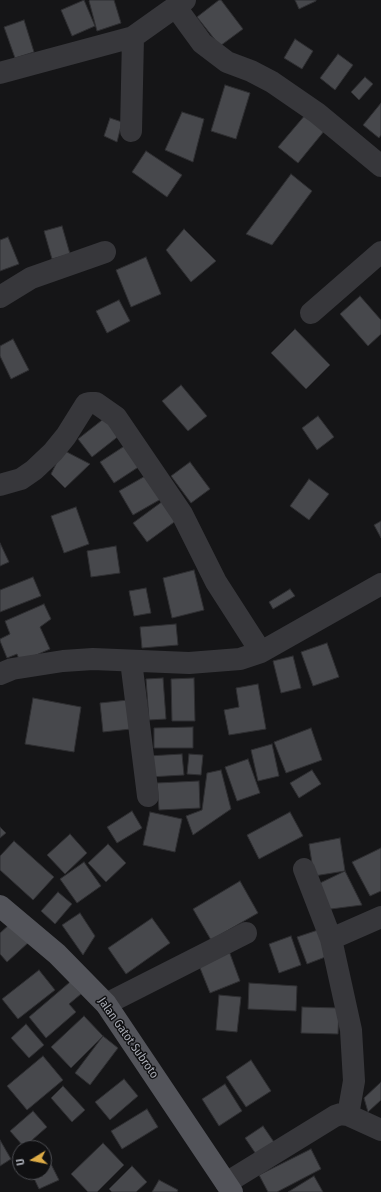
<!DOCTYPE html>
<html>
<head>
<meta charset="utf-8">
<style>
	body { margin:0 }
	#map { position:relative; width:381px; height:1192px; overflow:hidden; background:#151517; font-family:"Fira Sans Condensed",sans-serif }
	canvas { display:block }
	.north { position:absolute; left:12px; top:1140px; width:40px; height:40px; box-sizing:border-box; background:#101012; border:1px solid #4d4e53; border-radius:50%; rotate:260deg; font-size:11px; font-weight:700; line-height:16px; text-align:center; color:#a9acb5 }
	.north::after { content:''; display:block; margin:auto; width:14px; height:18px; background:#ddab46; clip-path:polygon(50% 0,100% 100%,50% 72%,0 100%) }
</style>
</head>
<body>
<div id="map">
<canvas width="381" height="1192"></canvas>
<div class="north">U</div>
</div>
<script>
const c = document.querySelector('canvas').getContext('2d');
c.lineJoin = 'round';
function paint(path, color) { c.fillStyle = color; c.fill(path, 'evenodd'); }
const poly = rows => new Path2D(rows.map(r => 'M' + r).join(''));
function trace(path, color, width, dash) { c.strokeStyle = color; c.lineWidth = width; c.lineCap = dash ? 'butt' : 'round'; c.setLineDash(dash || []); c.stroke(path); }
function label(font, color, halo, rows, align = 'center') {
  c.font = font + ' "Fira Sans Condensed",sans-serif'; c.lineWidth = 3; c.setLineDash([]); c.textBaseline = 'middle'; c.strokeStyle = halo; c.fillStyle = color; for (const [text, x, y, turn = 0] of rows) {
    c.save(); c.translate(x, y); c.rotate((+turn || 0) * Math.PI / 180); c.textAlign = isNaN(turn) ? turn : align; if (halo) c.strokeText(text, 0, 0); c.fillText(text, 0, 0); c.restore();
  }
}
const building = poly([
	[84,0,95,26,72,36,61,10,84,0],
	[90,0,114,0,121,23,97,31,89,1,90,0],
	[219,0,221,0,243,29,220,46,197,17,219,0],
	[295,0,316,0,316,1,299,9,295,0],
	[24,20,34,52,15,58,4,27,24,20],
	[295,39,313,51,302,69,284,58,295,39],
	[338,54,353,65,335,90,320,78,338,54],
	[365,77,373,84,359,100,351,92,365,77],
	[225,85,250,93,236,139,211,131,225,85],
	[381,103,381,135,379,138,363,125,381,103],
	[182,112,204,119,193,162,165,150,182,112],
	[306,114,325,130,298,163,278,147,306,114],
	[110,118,122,122,117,142,104,136,110,118],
	[146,151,182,175,167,197,132,172,146,151],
	[291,174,312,191,272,245,246,234,291,174],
	[62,226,70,254,52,259,44,231,62,226],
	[184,229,216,261,191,282,166,250,184,229],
	[8,237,19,264,0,271,0,240,8,237],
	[146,257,161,294,131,307,116,270,146,257],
	[360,296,381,320,381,334,368,346,340,314,360,296],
	[119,300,130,321,107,333,96,311,119,300],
	[295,329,330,365,306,389,271,353,295,329],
	[13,339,29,370,11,379,0,356,0,346,13,339],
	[181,385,207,416,188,431,162,401,181,385],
	[318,416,334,437,317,450,302,428,318,416],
	[106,417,120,435,92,457,78,439,106,417],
	[126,445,140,466,114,483,100,462,126,445],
	[63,450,90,464,65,488,51,474,63,450],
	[190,462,210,489,191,503,171,476,190,462],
	[147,475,161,499,133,515,119,491,147,475],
	[309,479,329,494,309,520,290,506,309,479],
	[163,501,177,520,147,542,133,523,163,501],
	[76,507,89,544,64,553,51,516,76,507],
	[381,521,381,538,374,525,381,521],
	[0,543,9,562,0,566,0,543],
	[116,546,120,573,91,577,87,551,116,546],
	[194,570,204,610,172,618,163,578,194,570],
	[33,577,41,596,0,612,0,590,33,577],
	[146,588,151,613,134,616,129,591,146,588],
	[290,589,295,596,273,609,269,602,290,589],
	[44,604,51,619,40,627,50,649,20,662,17,654,7,658,0,641,0,639,10,634,5,621,44,604],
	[176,624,178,645,142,648,140,627,176,624],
	[327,643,339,677,313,686,301,652,327,643],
	[293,656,301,688,281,693,273,661,293,656],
	[163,678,166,719,149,720,146,679,163,678],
	[194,678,195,721,172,721,171,679,194,678],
	[258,684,266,729,229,735,224,710,239,707,236,688,258,684],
	[33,698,81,707,74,752,25,744,33,698],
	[128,700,131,729,103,732,100,703,128,700],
	[193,727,193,748,154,748,154,728,193,727],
	[311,728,322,760,286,773,274,742,311,728],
	[272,744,279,776,258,781,251,750,272,744],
	[182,754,184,775,149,777,148,756,182,754],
	[189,754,203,755,201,775,187,774,189,754],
	[248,759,260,793,237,801,225,767,248,759],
	[221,770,231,809,193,835,186,816,202,810,207,773,221,770],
	[312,770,321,784,299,798,290,783,312,770],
	[199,781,200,808,159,810,157,783,199,781],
	[132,811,142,828,117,843,107,827,132,811],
	[150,812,182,819,175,852,143,845,150,812],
	[290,812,303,836,259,859,247,835,290,812],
	[0,827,6,833,0,838,0,827],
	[70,834,87,853,65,874,47,855,70,834],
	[340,838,345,871,314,876,309,844,340,838],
	[14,841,54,877,33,900,0,870,0,856,14,841],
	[108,844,126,863,106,882,88,863,108,844],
	[381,848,381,891,370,896,352,862,381,848],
	[84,862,101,886,77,903,60,879,84,862],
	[345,871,362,905,323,910,320,883,345,871],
	[240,881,258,913,211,940,193,909,240,881],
	[58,892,72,904,55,924,41,911,58,892],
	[80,913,95,936,83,955,62,925,80,913],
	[152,918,170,943,126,974,108,948,152,918],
	[11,923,29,942,7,962,0,954,0,933,11,923],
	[318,930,328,956,307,964,297,937,318,930],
	[291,936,301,965,279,973,269,944,291,936],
	[229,951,240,981,210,993,198,963,229,951],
	[39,970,55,990,18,1019,2,999,39,970],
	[70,982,81,994,69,1004,76,1012,46,1038,29,1017,70,982],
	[249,983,297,986,296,1011,248,1009,249,983],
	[219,995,241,997,237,1032,216,1030,219,995],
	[302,1007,339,1008,338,1034,301,1033,302,1007],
	[84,1016,103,1036,71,1068,51,1047,84,1016],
	[26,1024,44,1045,29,1058,11,1038,26,1024],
	[103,1036,118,1048,90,1085,75,1073,103,1036],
	[43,1056,63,1080,27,1110,7,1086,43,1056],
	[251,1060,271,1091,246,1107,226,1077,251,1060],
	[124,1079,138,1096,110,1120,95,1102,124,1079],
	[381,1082,381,1100,368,1112,364,1098,381,1082],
	[225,1084,242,1111,219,1126,202,1099,225,1084],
	[63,1086,85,1110,72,1122,51,1098,63,1086],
	[147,1109,158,1127,122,1149,111,1131,147,1109],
	[33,1111,47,1127,24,1147,10,1131,33,1111],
	[263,1126,276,1145,258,1157,245,1138,263,1126],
	[0,1140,11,1159,0,1166,0,1140],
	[103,1143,124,1165,97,1192,88,1192,71,1174,103,1143],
	[311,1149,321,1169,277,1192,268,1192,259,1175,311,1149],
	[44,1150,59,1180,39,1189,31,1172,44,1172,44,1150],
	[132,1166,147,1182,136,1192,112,1192,109,1189,132,1166],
	[314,1176,323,1192,288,1192,314,1176],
	[159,1180,178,1190,177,1192,152,1192,159,1180]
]);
const minor = poly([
	[175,6,202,43,227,62,251,71,272,82,317,113,381,166],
	[0,73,133,37,185,0],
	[131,131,133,37],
	[0,297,31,278,105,252],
	[311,313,381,252],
	[0,485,21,479,34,470,53,452,66,436,86,404,90,403,96,403,116,417,182,514,216,582,261,652],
	[131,661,148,796],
	[0,674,12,669,63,661,93,659,189,663,240,659,261,652,381,584],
	[304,869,331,939,351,1030,354,1081,348,1115],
	[331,939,381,917],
	[106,1004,246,933],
	[226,1183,335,1116,341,1114,348,1115,381,1130]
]);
const major = poly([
	[0,906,57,954,106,1004,232,1192]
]);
const streetNames = [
	["Jalan Gatot Subroto",128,1038,55]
];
paint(building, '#47484c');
trace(building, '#2f2f32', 1);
trace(minor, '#37373b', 22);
trace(major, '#53545a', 22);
label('12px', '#a9acb5', '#101012', streetNames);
</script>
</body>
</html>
